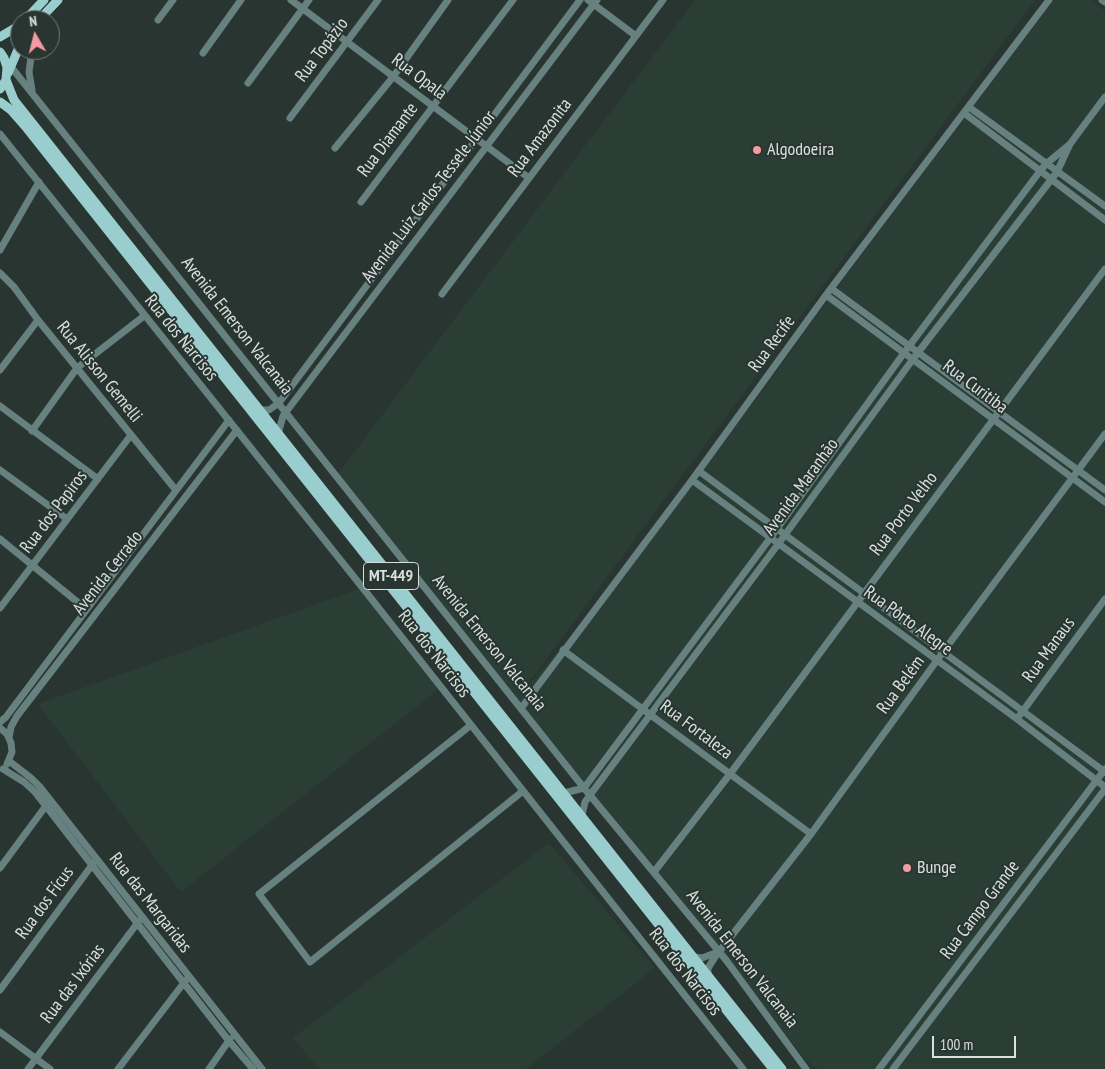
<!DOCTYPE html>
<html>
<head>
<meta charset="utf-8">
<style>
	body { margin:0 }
	#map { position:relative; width:1105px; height:1069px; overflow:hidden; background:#293530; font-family:"PT Sans Narrow",sans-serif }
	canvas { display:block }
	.north { position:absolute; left:10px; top:10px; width:50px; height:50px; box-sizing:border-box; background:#293530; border:1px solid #6f7975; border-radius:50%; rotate:352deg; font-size:14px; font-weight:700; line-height:20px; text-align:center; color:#d9e0dd }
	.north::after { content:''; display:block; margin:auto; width:18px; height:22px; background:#f49aa1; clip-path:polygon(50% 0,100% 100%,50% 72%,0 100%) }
	.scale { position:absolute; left:932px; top:1036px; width:84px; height:22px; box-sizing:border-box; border:2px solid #d9e0dd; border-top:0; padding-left:6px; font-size:15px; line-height:18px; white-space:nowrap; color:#d9e0dd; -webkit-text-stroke:4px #293530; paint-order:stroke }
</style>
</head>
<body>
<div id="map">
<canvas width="1105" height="1069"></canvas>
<div class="north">N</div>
<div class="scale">100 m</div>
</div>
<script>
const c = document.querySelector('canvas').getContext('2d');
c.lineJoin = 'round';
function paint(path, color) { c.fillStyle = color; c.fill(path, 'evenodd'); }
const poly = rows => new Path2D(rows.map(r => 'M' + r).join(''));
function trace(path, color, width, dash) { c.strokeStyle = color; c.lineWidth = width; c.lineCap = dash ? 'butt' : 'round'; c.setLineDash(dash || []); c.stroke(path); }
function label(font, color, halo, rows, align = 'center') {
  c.font = font + ' "PT Sans Narrow",sans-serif'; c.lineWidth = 4; c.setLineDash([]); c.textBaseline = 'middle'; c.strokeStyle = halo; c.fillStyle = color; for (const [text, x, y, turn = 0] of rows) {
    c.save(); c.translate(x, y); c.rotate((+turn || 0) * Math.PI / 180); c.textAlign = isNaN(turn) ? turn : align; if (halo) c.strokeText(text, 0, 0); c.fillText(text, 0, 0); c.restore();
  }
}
const built = poly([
	[695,0,1035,0,521,693,565,643,759,396,829,298,1054,0,1091,0,1105,11,1105,1069,818,1069,812,1065,803,1057,728,959,592,793,337,475],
	[359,589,439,689,181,892,38,704],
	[549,843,655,968,526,1069,319,1069,293,1038]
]);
const minor = poly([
	[291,0,529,178],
	[588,0,636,36],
	[1102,0,1105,2],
	[158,20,173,0],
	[32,50,29,72,32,90],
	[203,53,241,0],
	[8,63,584,788,726,960,806,1069],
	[248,83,309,0],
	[969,107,1105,206],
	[964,113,1105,220],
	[290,118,378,0],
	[0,134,362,587,743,1069],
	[335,148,393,77,448,0],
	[361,202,513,0],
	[0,250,39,182],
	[0,273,14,287,38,320,175,489],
	[832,289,1105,490],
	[442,294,663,0],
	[826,295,1105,502],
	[0,370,38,320],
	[0,406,98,479],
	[259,410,269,410,279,403,580,0],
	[32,431,77,368,144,316],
	[278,434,283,416,597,0],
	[0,470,67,519],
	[699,471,1105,772],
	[692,480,1017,719,1105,787],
	[0,539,86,609],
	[0,608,131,435],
	[563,650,811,834],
	[522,707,692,480,826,295,1049,0],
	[1017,719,1105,599],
	[0,722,6,717,229,420],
	[471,725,259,894,310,962,523,791],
	[0,728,7,734,11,743,12,752,7,764],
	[9,738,11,727,17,716,237,430],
	[9,761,31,778,40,787,262,1069],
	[3,769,24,782,35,792,229,1041,253,1069],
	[584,788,771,537,904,353,1040,171,1046,164,1069,145],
	[564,793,584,788],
	[582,815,585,802,590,795,779,543,913,359,1057,172,1070,144,1105,97],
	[0,868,48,803],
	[654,872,730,774,1105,269],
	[695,957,702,958,718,952],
	[708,975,708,968,715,957,811,834,943,652,1105,434],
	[0,990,95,861],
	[0,1032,50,1069],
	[28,1069,139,921],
	[118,1069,186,980],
	[209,1069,230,1039],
	[879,1069,1105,769],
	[893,1069,1105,789]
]);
const major = poly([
	[25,20,44,0],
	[39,20,58,0],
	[0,37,20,25],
	[0,52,4,58,7,67,6,80,0,89],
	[8,73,20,45],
	[6,80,14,100,782,1069],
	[0,102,11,110,25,126,773,1069]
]);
const markers = [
	[757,150,5,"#f49aa1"],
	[907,868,5,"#f49aa1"]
];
const shields = [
	[391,576,55]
];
const shieldNames = [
	["MT-449",391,576]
];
const streetNames = [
	["Rua Topázio",322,50,-53],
	["Rua Opala",419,77,37],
	["Rua Amazonita",540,138,-53],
	["Rua Diamante",388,140,-53],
	["Avenida Luiz Carlos Tessele Júnior",429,197,-53],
	["Avenida Emerson Valcanaia",237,326,52],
	["Rua dos Narcisos",181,338,51],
	["Rua Recife",772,344,-54],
	["Rua Alisson Gemelli",99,372,51],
	["Rua Curitiba",975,387,37],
	["Avenida Maranhão",801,487,-54],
	["Rua dos Papiros",54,512,-53],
	["Rua Porto Velho",904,514,-53],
	["Avenida Cerrado",108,573,-52],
	["Rua Pôrto Alegre",908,621,36],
	["Avenida Emerson Valcanaia",489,643,51],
	["Rua Manaus",1049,650,-54],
	["Rua dos Narcisos",434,654,52],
	["Rua Belém",901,685,-54],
	["Rua Fortaleza",696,730,37],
	["Rua dos Fícus",45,903,-54],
	["Rua das Margaridas",150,903,52],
	["Rua Campo Grande",980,910,-53],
	["Avenida Emerson Valcanaia",742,959,52],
	["Rua dos Narcisos",685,972,52],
	["Rua das Ixórias",73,984,-53]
];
const poiNames = [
	["Algodoeira",767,150],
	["Bunge",917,868]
];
paint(built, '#2a3e36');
trace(minor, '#678080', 7);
trace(major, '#9acdce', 9);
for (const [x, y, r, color] of markers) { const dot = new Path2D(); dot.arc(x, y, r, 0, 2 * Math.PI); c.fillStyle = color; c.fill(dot); trace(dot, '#293530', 2); }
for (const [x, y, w] of shields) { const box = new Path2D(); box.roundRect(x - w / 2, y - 13.5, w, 27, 4); c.fillStyle = '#293530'; c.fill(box); trace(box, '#d9e0dd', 1); }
label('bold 16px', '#d9e0dd', null, shieldNames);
label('18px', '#d9e0dd', '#293530', streetNames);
label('18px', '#d9e0dd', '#293530', poiNames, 'left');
</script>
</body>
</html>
